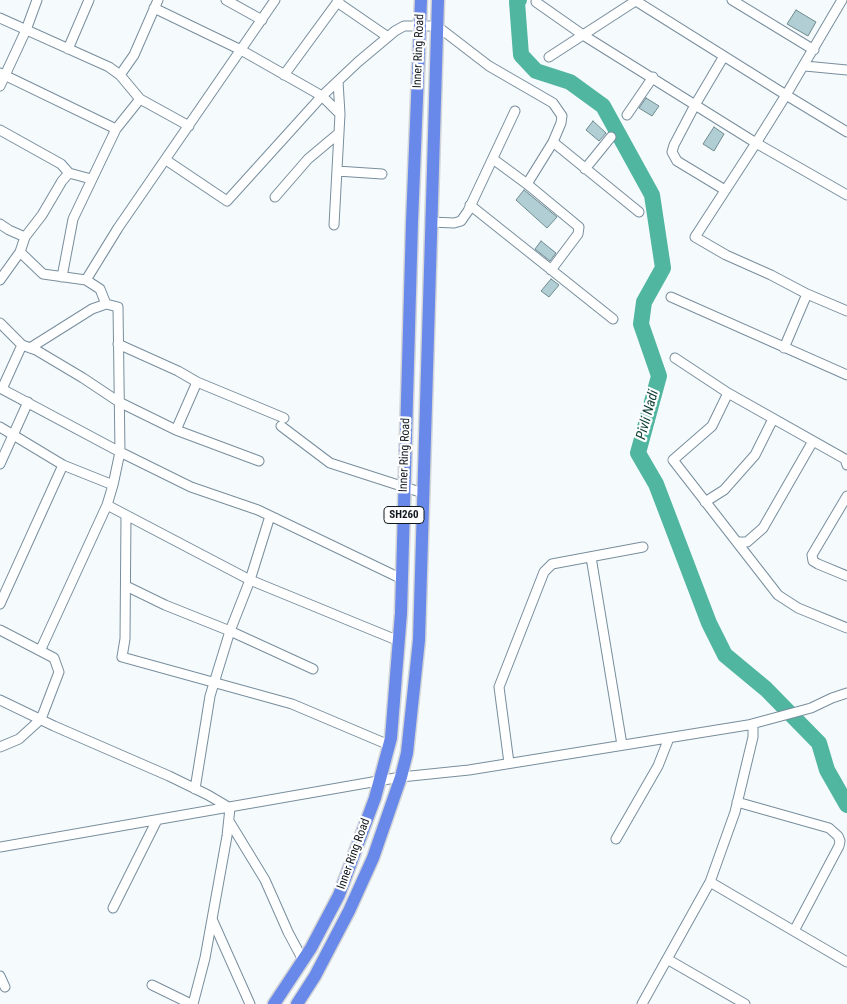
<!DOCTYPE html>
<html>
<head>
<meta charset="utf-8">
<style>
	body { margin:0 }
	canvas { display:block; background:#f5fafd }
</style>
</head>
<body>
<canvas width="847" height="1004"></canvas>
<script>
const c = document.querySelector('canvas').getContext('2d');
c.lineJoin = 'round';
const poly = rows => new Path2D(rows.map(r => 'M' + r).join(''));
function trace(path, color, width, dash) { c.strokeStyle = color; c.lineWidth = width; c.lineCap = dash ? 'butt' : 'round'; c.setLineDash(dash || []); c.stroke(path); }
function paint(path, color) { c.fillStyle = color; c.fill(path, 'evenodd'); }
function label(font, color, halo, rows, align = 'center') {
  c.font = font + ' "Roboto Condensed",sans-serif'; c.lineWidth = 4.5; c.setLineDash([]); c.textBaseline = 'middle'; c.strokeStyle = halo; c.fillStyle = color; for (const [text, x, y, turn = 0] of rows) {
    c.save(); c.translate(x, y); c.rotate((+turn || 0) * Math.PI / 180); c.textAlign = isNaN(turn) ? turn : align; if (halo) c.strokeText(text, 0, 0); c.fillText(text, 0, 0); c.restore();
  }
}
const river = poly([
	[519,0,517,2,521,55,536,71,570,82,603,106,652,195,663,268,644,302,641,324,659,376,638,453,656,484,709,623,725,655,766,689,819,743,827,770,847,805]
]);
const building = poly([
	[796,10,816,22,808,36,787,24,796,10],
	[646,98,659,106,652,116,639,108,646,98],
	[593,121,606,133,599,141,586,130,593,121],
	[714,127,724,134,714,151,703,144,714,127],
	[524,190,557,217,547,228,516,200,524,190],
	[541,241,556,253,550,261,535,249,541,241],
	[551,279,559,285,549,297,541,291,551,279]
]);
const minor = poly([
	[226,0,262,20],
	[732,0,814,50],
	[842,0,786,95,847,132],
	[337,2,388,37],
	[536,2,583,35,756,143,786,95,636,1],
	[154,8,241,50,322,96,358,62,395,31,404,26,437,26,489,66,553,103,562,116,561,123,553,142,527,184,579,227,578,234,551,270],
	[0,18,109,67,120,75,140,99,189,126],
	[68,49,89,0],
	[724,56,695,105,674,145,672,152,677,161,725,190],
	[549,57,637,0],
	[805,66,847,70],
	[0,73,116,129],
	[120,75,134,55,158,0],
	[284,75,339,0],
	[0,86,26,30,37,0],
	[627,115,653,77],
	[0,130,61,164,69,173,91,179],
	[553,142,639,212],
	[493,159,527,184],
	[166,160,227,201,322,96,340,114],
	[585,169,611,137],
	[337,171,382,174],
	[847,195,756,143,695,237,726,255,771,275,807,294,847,311],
	[275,197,308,159,339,133],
	[470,205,613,319],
	[431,222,454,223,461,221,468,211,515,111],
	[0,224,9,230,25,237,20,252,0,280],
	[334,225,340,114,338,81],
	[25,237,42,215,62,181,69,173],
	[20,252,43,274,86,280,100,289,106,304],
	[62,277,73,219,116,129,140,99],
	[86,280,118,228,275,0],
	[671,297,847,375],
	[0,323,22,345],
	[118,344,178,371,197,382,284,418],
	[30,348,92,309,106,304,118,307,120,452,113,485,107,505,40,651],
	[784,348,807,294],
	[675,358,728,393,845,459,847,465],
	[728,393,712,426,673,460,778,595,798,608,847,628],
	[281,426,330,463,423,493],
	[0,427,63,465,113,485],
	[176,430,197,382],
	[259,461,176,430,119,402,83,378,36,350,22,345,2,389,120,452,191,487,258,510,402,579],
	[0,464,28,402],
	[847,496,812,555,813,561,818,564,847,576],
	[705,502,724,490,755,455,773,419],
	[107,505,250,580,399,641],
	[126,515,125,639,122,657,292,704,389,745],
	[737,542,747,542,763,528,813,441],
	[591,557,622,745],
	[126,586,165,605,230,631,313,669],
	[0,604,63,465],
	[0,630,54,658,59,672,41,719,19,739,0,747],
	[0,700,54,726,169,776,208,795,230,808,227,836,205,958,193,1004],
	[509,763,499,687,544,572,552,564,643,547],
	[195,789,210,696,230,631,250,580,270,516],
	[737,802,829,828,838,836,840,841,839,846,794,931],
	[229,821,265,880,288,932,303,960],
	[616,839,658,766,669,738],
	[0,847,401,777,469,770,748,725,811,708,832,698,847,693],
	[710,882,847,962],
	[113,908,157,820],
	[212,919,250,1004],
	[667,959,745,1004],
	[0,976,5,987],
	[152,985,191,1004],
	[642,1004,710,882,735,812,753,737,753,724]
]);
const highway = poly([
	[274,1004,311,948,339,895,375,798,391,738,401,613,412,222,421,0],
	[297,1004,315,976,349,911,373,858,401,777,407,753,419,640,438,0]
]);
const shields = [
	[404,515,40]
];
const shieldNames = [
	["SH260",404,515]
];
const streetNames = [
	["Inner Ring Road",419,51,-88],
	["Inner Ring Road",405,455,-88],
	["Inner Ring Road",354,854,-70]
];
const waterNames = [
	["Pivli Nadi",648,415,-75]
];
trace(river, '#50b6a0', 16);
paint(building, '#b0ced3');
trace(building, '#6e8b8f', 1);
trace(minor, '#788e9d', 11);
trace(highway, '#d4d5d6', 15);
trace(minor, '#fff', 9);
trace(highway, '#6989ea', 12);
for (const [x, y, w] of shields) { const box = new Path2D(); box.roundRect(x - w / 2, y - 8.5, w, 17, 4); c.fillStyle = '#fff'; c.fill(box); trace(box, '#10181d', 1); }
label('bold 11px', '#10181d', null, shieldNames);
label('12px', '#10181d', '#fff', streetNames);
label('italic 14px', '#0f3e34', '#fff', waterNames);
</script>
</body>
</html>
